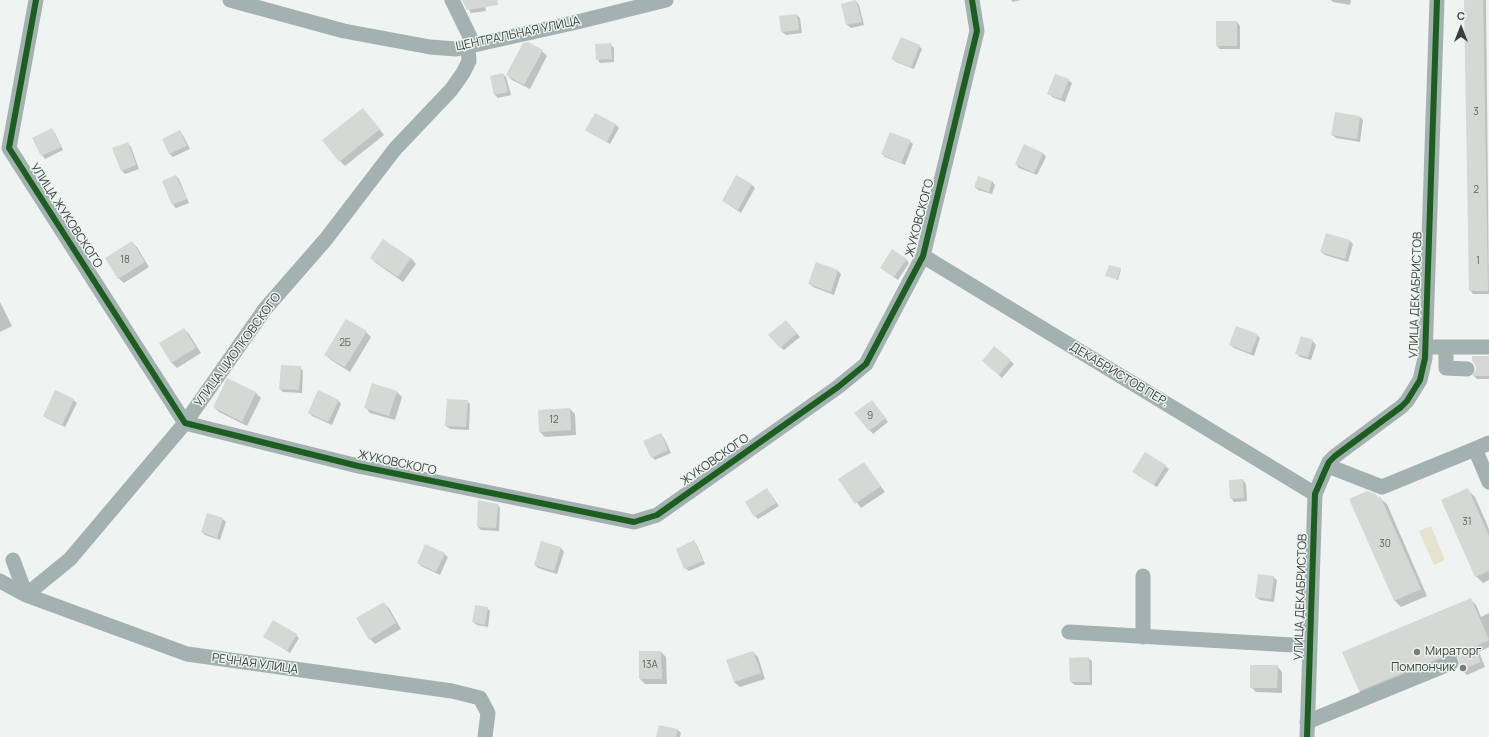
<!DOCTYPE html>
<html>
<head>
<meta charset="utf-8">
<style>
	body { margin:0 }
	#map { position:relative; width:1489px; height:737px; overflow:hidden; background:#eff3f1; font-family:Manrope,sans-serif }
	canvas { display:block }
	.north { position:absolute; left:1441px; top:8px; width:40px; height:40px; -webkit-text-stroke:3px #edf5f0; paint-order:stroke; rotate:0deg; font-size:11px; font-weight:700; line-height:16px; text-align:center; color:#3a3e3c }
	.north::after { content:''; display:block; margin:auto; width:14px; height:18px; background:#3a3e3c; clip-path:polygon(50% 0,100% 100%,50% 72%,0 100%) }
</style>
</head>
<body>
<div id="map">
<canvas width="1489" height="737"></canvas>
<div class="north">С</div>
</div>
<script>
const c = document.querySelector('canvas').getContext('2d');
c.lineJoin = 'round';
function paint(path, color) { c.fillStyle = color; c.fill(path, 'evenodd'); }
const poly = rows => new Path2D(rows.map(r => 'M' + r).join(''));
function trace(path, color, width, dash) { c.strokeStyle = color; c.lineWidth = width; c.lineCap = dash ? 'butt' : 'round'; c.setLineDash(dash || []); c.stroke(path); }
function label(font, color, halo, rows, align = 'center') {
  c.font = font + ' Manrope,sans-serif'; c.lineWidth = 3; c.setLineDash([]); c.textBaseline = 'middle'; c.strokeStyle = halo; c.fillStyle = color; for (const [text, x, y, turn = 0] of rows) {
    c.save(); c.translate(x, y); c.rotate((+turn || 0) * Math.PI / 180); c.textAlign = isNaN(turn) ? turn : align; if (halo) c.strokeText(text, 0, 0); c.fillText(text, 0, 0); c.restore();
  }
}
const green = poly([
	[1431,526,1445,560,1434,565,1419,531]
]);
const shadow = poly([
	[463,0,484,0,486,11,471,13],
	[1011,0,1021,0,1013,2],
	[1331,0,1351,0,1350,5,1333,2],
	[1465,0,1486,0,1489,294,1473,294,1470,290],
	[856,1,859,5,864,25,851,28,847,25,843,5],
	[797,15,800,18,802,33,786,35,782,32],
	[1237,22,1240,26,1240,49,1220,49,1217,46],
	[610,44,614,48,614,62,600,63,597,59],
	[919,46,922,49,914,69,896,62,893,59],
	[542,51,547,56,530,89,512,80,507,75],
	[503,74,506,77,511,95,498,98,495,95],
	[1068,80,1072,83,1065,102,1052,97,1049,93],
	[595,114,616,125,619,128,610,144,590,133,586,130],
	[368,115,384,135,345,166,340,161],
	[1360,117,1363,120,1360,142,1336,138,1332,135],
	[52,130,55,133,63,150,45,159,42,155],
	[180,131,183,135,190,149,173,157,170,154,163,139],
	[910,141,913,144,905,165,885,157,882,154],
	[128,143,131,147,139,169,125,174,122,171],
	[1043,153,1046,157,1037,175,1019,168,1016,164],
	[176,176,179,179,189,203,176,208,173,205,163,181],
	[992,181,995,185,992,194,978,190,975,187],
	[752,185,755,188,741,213,723,201],
	[1327,234,1350,241,1353,244,1348,262,1325,255,1321,252],
	[132,242,137,247,149,267,124,283,118,278],
	[371,258,411,258,416,264,403,282,376,263],
	[906,259,909,263,898,280,881,268],
	[817,264,838,271,841,274,834,295,813,287,810,284],
	[1120,269,1121,270,1118,280,1106,275],
	[0,302,12,326,0,332],
	[789,324,800,337,784,350,780,347],
	[184,329,189,334,201,353,177,368,172,363,160,344],
	[366,332,371,337,350,372,331,360,326,355],
	[1257,335,1260,338,1254,356,1234,348,1230,345],
	[1313,341,1316,345,1311,360,1300,357,1296,353],
	[994,347,1014,364,1002,378,983,361],
	[1489,358,1489,379,1477,379,1474,376],
	[300,367,303,371,302,393,283,392,280,389],
	[228,379,256,393,261,398,247,426,219,412,214,407],
	[397,392,402,397,395,420,370,413,365,407],
	[73,400,77,403,65,427,48,419,44,416],
	[338,400,341,404,332,425,312,416,309,413],
	[467,401,470,404,469,430,450,429,446,426],
	[875,405,888,422,873,434,856,414],
	[570,409,575,414,576,435,545,437,540,432],
	[661,434,664,438,671,453,655,460,652,457],
	[1145,453,1169,469,1157,487,1137,475],
	[864,463,885,492,861,508,840,479],
	[1243,480,1246,484,1247,501,1234,502,1231,498],
	[1468,490,1475,497,1489,529,1489,580,1483,583,1476,576],
	[770,493,779,506,758,519,755,516],
	[1375,495,1378,498,1380,498,1387,504,1427,596,1401,607,1394,600],
	[497,504,500,508,499,531,481,530,478,527],
	[223,519,226,522,220,540,205,535,202,532],
	[694,542,697,545,705,564,689,571,685,568],
	[561,548,564,552,557,574,538,568,535,565],
	[444,554,448,557,440,575,421,566,418,563],
	[1273,577,1277,580,1274,602,1260,600,1256,597],
	[1471,600,1476,605,1481,617,1489,613,1489,647,1479,652,1485,667,1467,675,1462,670,1458,657,1364,696,1359,691],
	[383,603,389,608,401,629,375,644,370,639],
	[487,608,490,611,488,627,477,625,473,622],
	[296,635,299,638,290,653,264,636],
	[661,652,666,657,667,684,645,684,640,679],
	[753,652,758,657,765,679,740,687,734,682],
	[1088,658,1092,661,1092,685,1075,685,1071,682,1070,659],
	[1277,666,1282,672,1282,693,1256,692,1251,687],
	[678,730,681,733,680,737,657,737]
]);
const building = poly([
	[462,0,498,0,498,5,467,10],
	[856,0,862,22,846,25,841,4],
	[1464,0,1483,0,1488,291,1469,291],
	[797,14,799,30,781,32,779,16],
	[1216,21,1237,21,1237,46,1216,46],
	[901,37,920,45,911,67,891,59],
	[528,42,543,50,524,85,506,75,523,43],
	[611,43,612,59,596,60,595,44],
	[503,73,508,92,494,95,490,76],
	[1055,74,1069,79,1061,99,1047,94],
	[363,108,380,129,339,162,322,140],
	[1335,112,1360,116,1357,139,1331,135],
	[595,113,616,124,607,142,585,130],
	[52,128,61,147,41,156,32,138],
	[180,130,187,146,169,154,162,139],
	[890,132,911,140,901,163,881,154],
	[128,142,136,165,121,171,112,148],
	[1024,144,1043,153,1034,173,1015,164],
	[176,175,187,199,172,205,162,181],
	[736,175,752,184,738,210,722,201],
	[978,176,992,181,989,192,974,187],
	[1326,233,1350,240,1345,259,1320,252],
	[383,239,411,258,398,277,370,258],
	[132,241,145,262,118,279,105,258],
	[892,249,907,259,894,277,880,268],
	[816,262,838,270,831,292,808,284],
	[1109,265,1121,268,1117,279,1105,276],
	[346,319,367,331,345,367,324,355],
	[786,320,797,333,780,348,768,335],
	[1236,326,1258,334,1251,353,1229,345],
	[184,328,196,348,171,363,159,343],
	[1301,336,1313,340,1308,357,1295,354],
	[994,346,1011,360,999,375,982,361],
	[1472,356,1489,356,1489,376,1472,376,1476,369,1475,365,1472,361],
	[281,365,301,366,299,390,279,389],
	[227,378,256,392,242,422,213,407],
	[372,383,397,391,389,416,364,408],
	[55,390,74,399,62,425,43,416],
	[318,390,339,400,328,422,308,413],
	[447,399,468,400,466,427,445,426],
	[872,400,886,418,869,431,854,413],
	[570,408,571,430,539,432,538,410],
	[661,433,668,450,651,458,643,441],
	[1145,452,1166,465,1154,485,1132,472],
	[864,462,881,486,855,504,838,479],
	[1243,479,1244,498,1230,499,1229,480],
	[767,488,776,503,754,517,745,502],
	[1468,488,1489,536,1489,571,1475,577,1441,500],
	[1367,491,1376,494,1377,498,1380,496,1421,589,1394,601,1349,499],
	[478,500,498,504,496,528,477,527],
	[207,513,223,518,217,538,201,532],
	[694,540,703,561,684,569,676,549],
	[541,541,561,547,554,571,534,565],
	[425,544,445,553,436,572,417,563],
	[1258,574,1274,576,1271,599,1255,597],
	[1471,598,1489,640,1474,647,1481,662,1461,670,1459,659,1454,652,1359,691,1342,652],
	[384,602,396,623,369,640,356,618],
	[475,605,488,607,485,625,472,622],
	[273,620,297,634,287,651,263,637],
	[639,651,661,651,662,679,639,679],
	[753,651,761,673,734,682,726,660],
	[1089,657,1090,682,1070,682,1069,658],
	[1250,665,1278,665,1277,688,1250,688],
	[659,725,678,729,676,737,656,737]
]);
const minor = poly([
	[36,0,9,148,185,423,358,466,634,522,657,515,838,387,866,364,923,256,977,31,972,0],
	[230,0,344,31,430,47,456,49,577,22,666,0],
	[452,0,474,45],
	[923,256,1315,494],
	[1425,347,1489,347],
	[1446,347,1446,368,1467,369],
	[1489,443,1475,449,1489,482],
	[1328,466,1382,487,1475,449],
	[13,560,26,595,70,559,185,423,265,309,326,239,395,149,451,90,463,73,469,61,468,46],
	[1143,576,1143,637],
	[0,581,26,595,187,654,452,691,480,698,488,713,485,737],
	[1069,632,1310,646],
	[1307,722,1451,663],
	[1307,737,1315,494,1324,473,1329,462,1335,456,1401,407,1407,401,1420,380,1425,358,1437,0]
]);
const cycleway = poly([
	[36,0,9,148,185,423,358,466,634,522,657,515,838,387,866,364,923,256,977,31,972,0],
	[1307,737,1315,494,1324,473,1329,462,1335,456,1401,407,1407,401,1420,380,1425,358,1437,0]
]);
const markers = [
	[1417,652,4,"#797d7b"],
	[1463,668,4,"#797d7b"]
];
const numberNames = [
	["3",1476,112],
	["2",1476,190],
	["18",125,260],
	["1",1478,261],
	["2Б",345,343],
	["9",870,416],
	["12",554,420],
	["31",1467,522],
	["30",1385,544],
	["13А",650,665]
];
const streetNames = [
	["ЦЕНТРАЛЬНАЯ УЛИЦА",518,34,-12],
	["УЛИЦА ЖУКОВСКОГО",66,216,57],
	["ЖУКОВСКОГО",920,218,-75],
	["УЛИЦА ДЕКАБРИСТОВ",1416,295,-88],
	["УЛИЦА ЦИОЛКОВСКОГО",238,350,-54],
	["ДЕКАБРИСТОВ ПЕР.",1119,375,31],
	["ЖУКОВСКОГО",715,460,-35],
	["ЖУКОВСКОГО",397,463,12],
	["УЛИЦА ДЕКАБРИСТОВ",1301,597,-88],
	["РЕЧНАЯ УЛИЦА",255,664,8]
];
const poiNames = [
	["Мираторг",1425,652],
	["Помпончик",1455,668,"right"]
];
paint(green, '#e5e2ce');
paint(shadow, '#0003');
paint(building, '#d6d8d6');
trace(minor, '#a3b1b0', 15);
trace(cycleway, '#1b5e20', 6);
for (const [x, y, r, color] of markers) { const dot = new Path2D(); dot.arc(x, y, r, 0, 2 * Math.PI); c.fillStyle = color; c.fill(dot); trace(dot, '#edf5f0', 1.5); }
label('10px', '#616462', null, numberNames);
label('12px', '#3a3e3c', '#edf5f0', streetNames);
label('12px', '#3a3e3c', '#edf5f0', poiNames, 'left');
</script>
</body>
</html>
